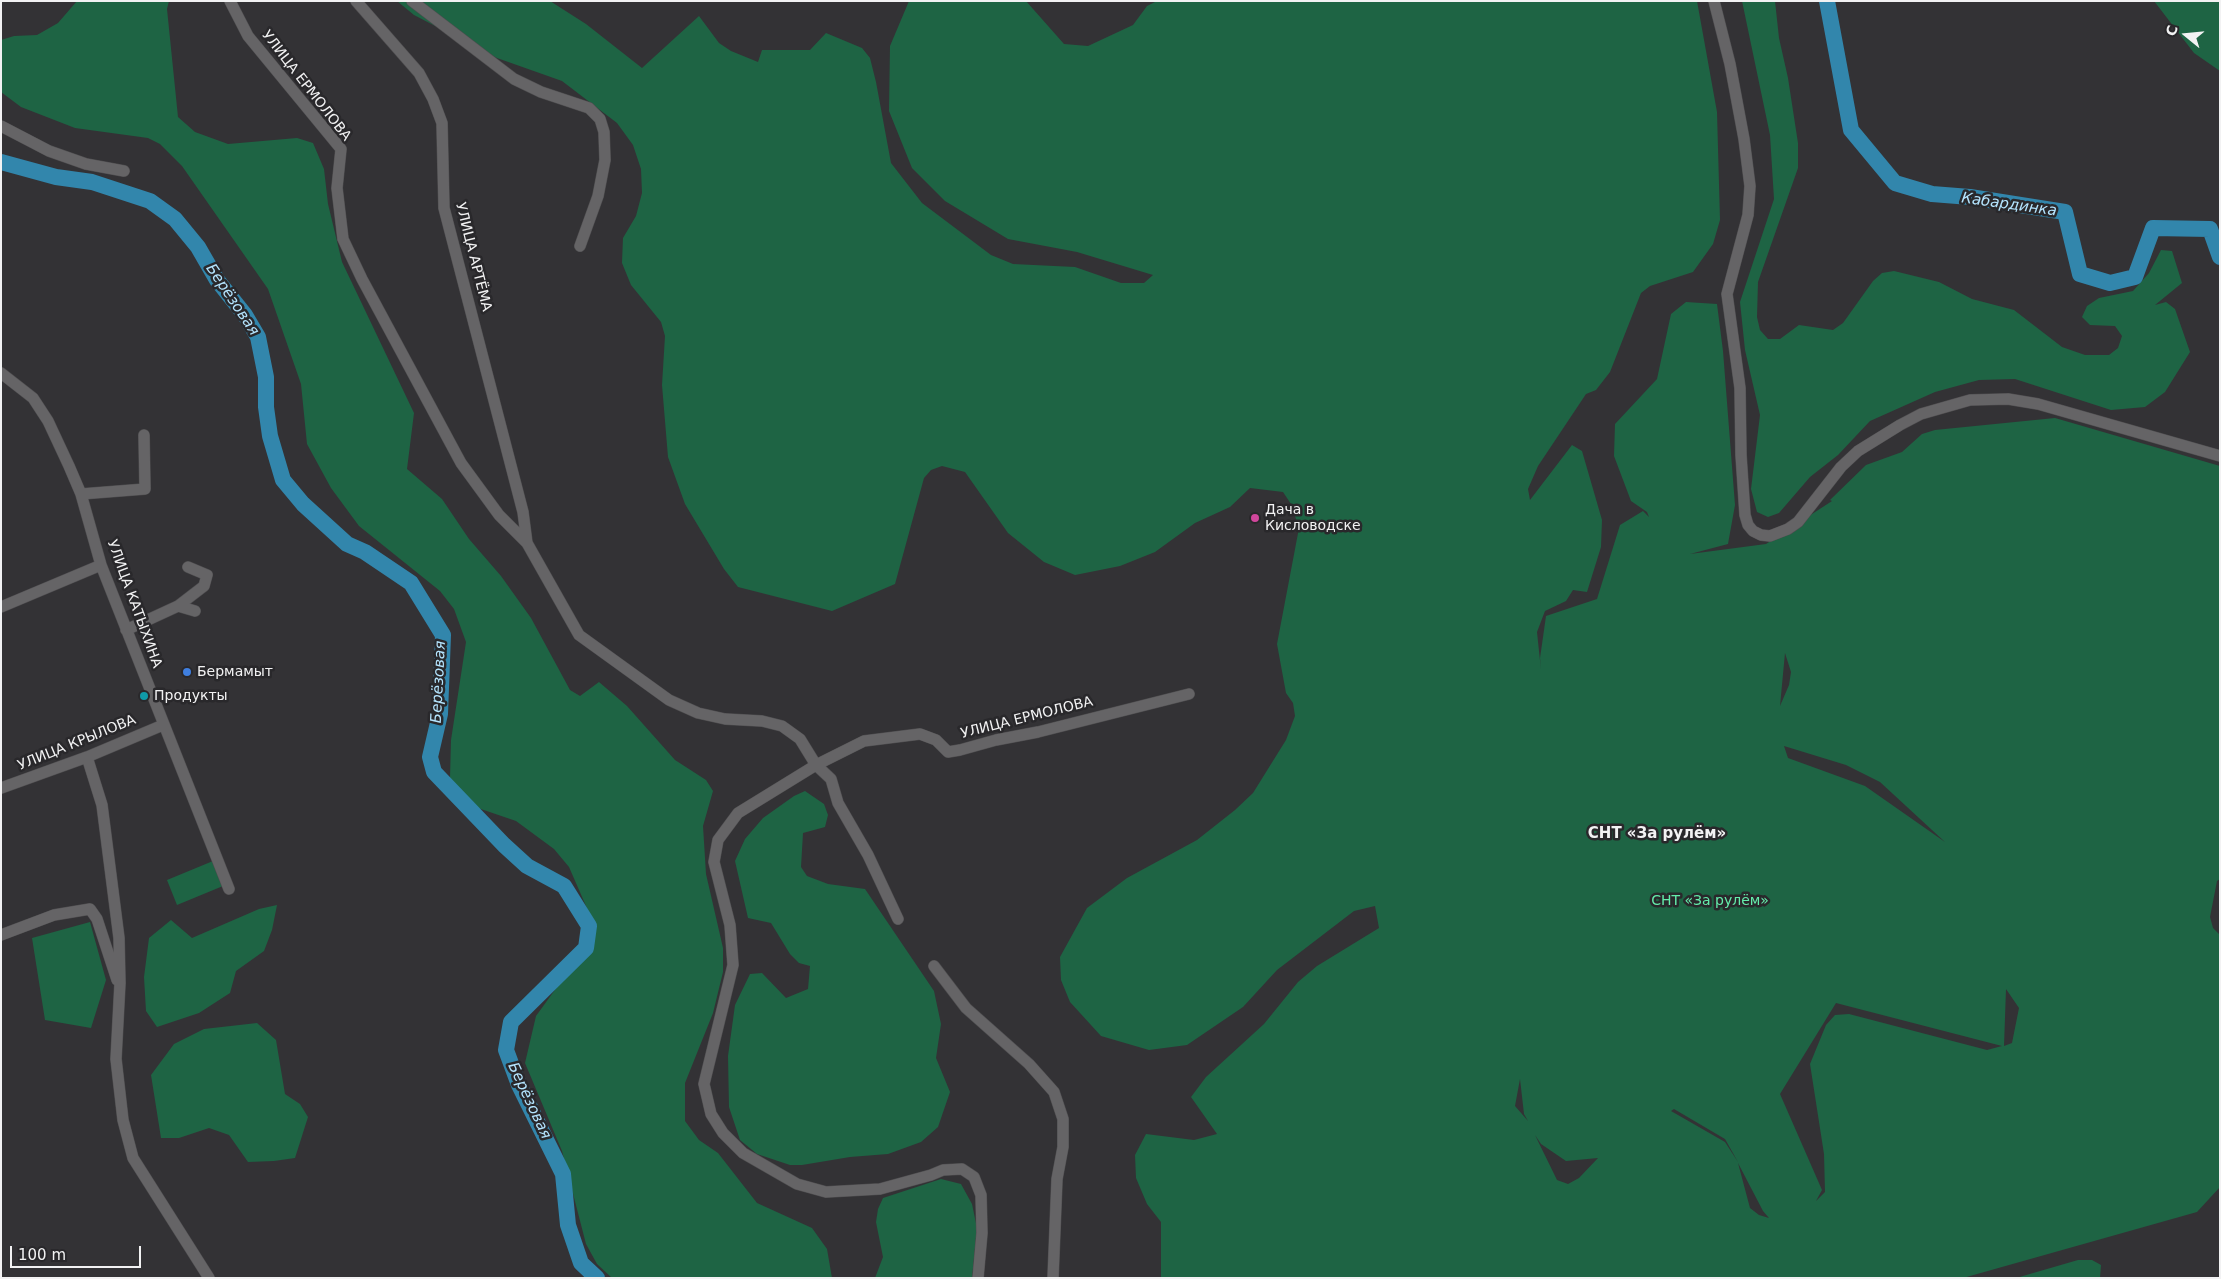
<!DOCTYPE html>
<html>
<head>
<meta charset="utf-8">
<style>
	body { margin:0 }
	#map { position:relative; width:2221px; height:1279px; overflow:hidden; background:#333235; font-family:"DejaVu Sans",sans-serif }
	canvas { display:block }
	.frame { position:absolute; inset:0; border:2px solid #f2f2f3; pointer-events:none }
	.north { position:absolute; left:2161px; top:10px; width:50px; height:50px; -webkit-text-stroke:4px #29282b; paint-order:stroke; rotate:287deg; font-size:14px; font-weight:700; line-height:20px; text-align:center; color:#f2f2f3 }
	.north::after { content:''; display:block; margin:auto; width:18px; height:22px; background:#f2f2f3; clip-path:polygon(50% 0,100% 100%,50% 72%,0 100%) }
	.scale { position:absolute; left:10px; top:1246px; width:131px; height:22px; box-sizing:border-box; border:2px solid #f2f2f3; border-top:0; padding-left:6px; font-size:15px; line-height:18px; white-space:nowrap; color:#f2f2f3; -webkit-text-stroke:4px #29282b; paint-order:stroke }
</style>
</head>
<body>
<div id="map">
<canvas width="2221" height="1279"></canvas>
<div class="frame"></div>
<div class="north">С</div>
<div class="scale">100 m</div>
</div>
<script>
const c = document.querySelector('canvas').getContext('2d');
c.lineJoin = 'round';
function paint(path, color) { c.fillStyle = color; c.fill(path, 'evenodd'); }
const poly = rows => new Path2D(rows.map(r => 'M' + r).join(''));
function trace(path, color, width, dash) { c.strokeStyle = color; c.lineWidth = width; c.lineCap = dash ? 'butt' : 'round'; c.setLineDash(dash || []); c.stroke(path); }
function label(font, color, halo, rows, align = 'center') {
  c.font = font + ' "DejaVu Sans",sans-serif'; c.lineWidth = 5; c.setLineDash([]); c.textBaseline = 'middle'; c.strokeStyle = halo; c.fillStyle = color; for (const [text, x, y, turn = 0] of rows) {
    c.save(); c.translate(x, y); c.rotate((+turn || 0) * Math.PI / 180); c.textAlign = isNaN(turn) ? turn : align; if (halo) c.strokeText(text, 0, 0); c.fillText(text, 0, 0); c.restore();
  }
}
const green = poly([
	[77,1,169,1,167,9,178,117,195,132,228,144,297,138,313,143,324,169,328,204,342,262,414,413,407,469,442,499,469,539,501,576,531,618,570,690,580,696,599,682,627,706,675,760,706,780,713,791,703,826,706,874,723,948,723,972,713,1013,685,1083,685,1121,699,1140,718,1153,757,1203,812,1228,827,1249,832,1278,612,1278,597,1264,586,1244,562,1151,525,1063,536,1016,557,987,588,955,595,933,593,922,569,867,554,849,516,821,472,806,450,778,451,740,466,642,454,609,440,591,359,526,331,488,307,444,301,384,268,289,182,166,160,144,148,138,75,128,21,107,1,92,1,40,14,36,37,35,58,23],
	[397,1,550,1,586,24,642,68,699,16,719,43,731,51,758,62,762,50,810,50,826,33,862,48,870,58,876,82,891,163,922,203,991,255,1013,264,1075,267,1121,283,1144,283,1153,275,1077,252,1008,239,945,201,912,168,889,111,890,46,909,1,1026,1,1064,44,1088,46,1133,25,1147,6,1157,1,1697,1,1717,112,1720,220,1713,244,1693,272,1650,286,1641,293,1610,372,1596,390,1586,394,1538,466,1528,489,1530,500,1572,445,1582,451,1602,520,1601,547,1587,592,1573,590,1566,601,1545,611,1537,632,1541,670,1540,658,1546,616,1597,599,1620,525,1643,511,1649,517,1647,512,1631,501,1614,456,1615,424,1657,379,1671,314,1686,302,1717,304,1723,351,1735,505,1728,544,1690,554,1766,544,1832,501,1830,500,1866,465,1902,452,1922,434,1935,430,2055,418,2220,466,2220,879,2217,881,2210,917,2213,928,2220,935,2220,1187,2197,1212,1963,1278,1161,1278,1161,1222,1147,1204,1136,1178,1135,1155,1146,1134,1194,1140,1217,1134,1191,1097,1206,1077,1264,1024,1298,982,1317,966,1379,928,1375,906,1354,911,1277,970,1243,1007,1187,1045,1149,1050,1101,1036,1070,1002,1061,980,1060,957,1087,908,1127,878,1197,840,1235,810,1253,793,1286,740,1295,716,1293,703,1286,693,1277,644,1299,528,1291,504,1283,492,1250,488,1230,507,1195,523,1155,552,1120,566,1075,575,1044,562,1008,533,965,472,942,466,931,470,924,478,895,584,832,611,738,587,724,569,685,504,668,457,662,385,665,336,661,322,631,285,622,263,623,238,636,216,642,193,641,169,633,145,617,123,562,81,497,58,414,15],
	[1785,653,1791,672,1789,685,1780,706],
	[1784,746,1846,765,1880,782,1945,842,1865,786,1788,758],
	[2006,989,2019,1008,2012,1043,2004,1046],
	[1836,1003,2002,1046,1987,1050,1849,1014,1835,1015,1826,1025,1810,1064,1824,1154,1825,1192,1816,1201,1822,1190,1780,1094],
	[1520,1079,1524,1114,1528,1121,1515,1106],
	[1674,1109,1725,1139,1738,1162,1725,1142,1671,1111],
	[1535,1135,1541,1144,1566,1161,1598,1158,1579,1178,1568,1184,1557,1180],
	[1738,1163,1763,1211,1769,1218,1759,1215,1750,1208],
	[1742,1,1775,1,1779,38,1788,78,1798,143,1798,168,1758,282,1757,317,1760,330,1768,339,1780,339,1799,325,1833,330,1843,323,1873,281,1882,273,1894,271,1939,282,1972,299,2014,310,2062,347,2085,355,2109,355,2118,348,2122,336,2115,326,2090,325,2082,317,2087,306,2099,298,2133,291,2149,273,2161,250,2172,251,2182,283,2155,305,2166,302,2175,309,2190,352,2165,392,2145,407,2111,410,2015,379,1979,380,1935,392,1870,421,1838,455,1810,477,1779,513,1768,517,1757,512,1751,489,1760,415,1745,350,1740,302,1774,199,1770,135],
	[2154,1,2220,1,2220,71,2194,53],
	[805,791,824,804,828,815,825,827,803,833,801,867,807,876,828,884,865,889,934,991,941,1024,936,1058,950,1092,938,1127,921,1142,888,1154,850,1157,802,1165,790,1165,757,1154,740,1140,729,1107,728,1056,735,1005,750,974,762,973,786,998,808,989,810,966,799,963,790,954,771,923,748,918,735,861,745,839,763,818,794,796],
	[213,861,223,886,177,905,167,880],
	[277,905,272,930,264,951,236,971,230,993,199,1013,157,1027,146,1011,144,977,149,938,171,920,192,938,259,909],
	[90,922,106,980,91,1028,45,1020,32,938],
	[257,1023,276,1040,285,1094,300,1104,308,1117,295,1158,274,1161,248,1162,229,1135,209,1128,179,1138,161,1138,151,1075,174,1044,204,1029],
	[941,1179,961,1184,972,1204,977,1228,972,1278,875,1278,883,1257,876,1222,878,1209,883,1198],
	[2078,1260,2092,1260,2101,1265,2100,1278,2016,1278]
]);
const river = poly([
	[1827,1,1851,130,1895,183,1932,194,1970,197,2065,212,2080,274,2110,283,2135,277,2153,228,2210,229,2220,257],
	[1,162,56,177,92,182,150,201,175,219,198,247,217,280,245,315,258,337,266,377,266,407,270,436,283,480,303,504,347,544,365,552,411,583,443,635,440,714,430,757,434,772,504,845,527,866,564,886,589,926,586,948,511,1022,506,1050,519,1085,563,1174,568,1225,581,1263,597,1278]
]);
const minor = poly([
	[230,1,248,36,341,149,337,188,343,239,362,279,461,463,499,515,527,543,579,635,669,700,698,713,725,719,762,721,782,726,800,739,816,765,831,779,838,803,868,855,898,919],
	[356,1,419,73,433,99,442,123,444,208,523,512,527,543],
	[412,1,514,79,541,92,589,108,600,119,604,132,605,160,598,196,580,246],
	[1714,1,1730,64,1744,139,1750,186,1748,215,1727,294,1740,388,1741,455,1745,515,1748,525,1753,531,1761,535,1770,536,1788,529,1798,522,1841,467,1858,451,1900,425,1921,414,1970,400,2008,399,2038,404,2220,456],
	[1,126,49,151,86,164,124,171],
	[1,373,33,398,48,421,69,466,81,494,101,565,229,889],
	[81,494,145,489,144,435],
	[178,606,204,586,207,575,188,567],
	[1,607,101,565],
	[126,630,178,606,195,611],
	[87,757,102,805,119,938,120,983,116,1059,123,1120,133,1158,209,1278],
	[1,788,87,757,163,725],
	[1,935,54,915,90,909,97,919,117,980],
	[934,966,966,1008,1029,1064,1054,1092,1063,1119,1063,1147,1057,1179,1053,1278],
	[978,1278,982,1233,981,1195,974,1177,962,1169,943,1170,931,1175,880,1189,826,1192,797,1184,743,1153,723,1133,711,1114,704,1084,733,965,730,925,714,862,718,840,738,813,816,765,864,741,920,734,936,740,948,752,960,750,996,740,1038,732,1189,694]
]);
const markers = [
	[1255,518,5,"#d1479c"],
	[187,672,5,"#3f7fe0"],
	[144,696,5,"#0f9aa8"]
];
const streetNames = [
	["УЛИЦА ЕРМОЛОВА",306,86,52],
	["УЛИЦА АРТЁМА",473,257,76],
	["УЛИЦА КАТЫХИНА",134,604,70],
	["УЛИЦА ЕРМОЛОВА",1027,718,-14],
	["УЛИЦА КРЫЛОВА",77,743,-22]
];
const poiNames = [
	["Дача в",1265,510],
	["Кисловодске",1265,526],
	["Бермамыт",197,672],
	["Продукты",154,696]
];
const parkNames = [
	["СНТ «За рулём»",1710,901]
];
const waterNames = [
	["Кабардинка",2009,205,8],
	["Берёзовая",232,300,56],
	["Берёзовая",439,682,-87],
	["Берёзовая",529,1101,65]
];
const neighbourhoodNames = [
	["СНТ «За рулём»",1657,834]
];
paint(green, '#1e6444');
trace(river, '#3286ac', 16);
trace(minor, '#4f4e50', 12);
trace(minor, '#656466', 11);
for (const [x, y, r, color] of markers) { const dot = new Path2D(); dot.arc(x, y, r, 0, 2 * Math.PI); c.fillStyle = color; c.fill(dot); trace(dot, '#29282b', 2); }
label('14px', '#f2f2f3', '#29282b', streetNames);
label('14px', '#f2f2f3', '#29282b', poiNames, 'left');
label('14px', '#64edab', '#29282b', parkNames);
label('italic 15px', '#b4e4fe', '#29282b', waterNames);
label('bold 15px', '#f2f2f3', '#29282b', neighbourhoodNames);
</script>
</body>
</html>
